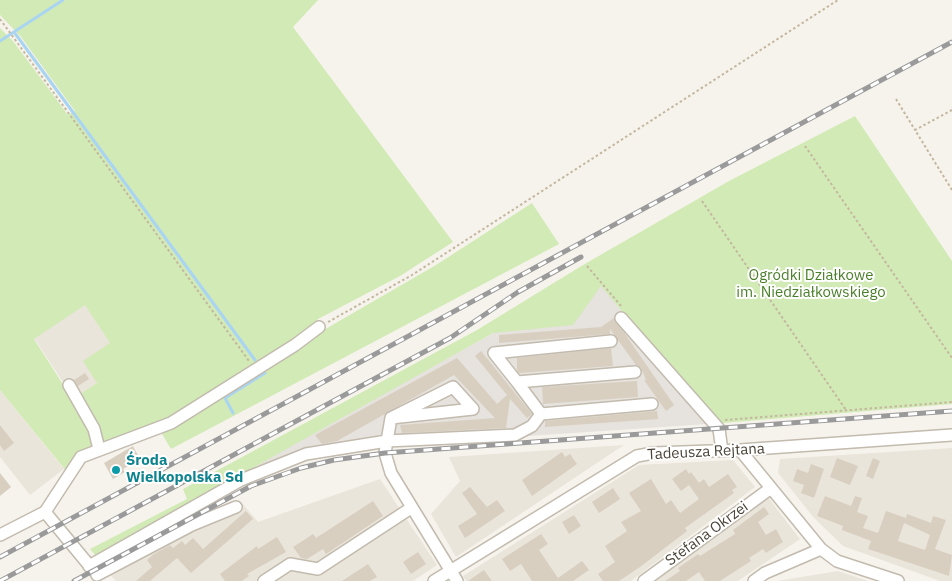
<!DOCTYPE html>
<html>
<head>
<meta charset="utf-8">
<style>
	body { margin:0 }
	canvas { display:block; background:#f6f3ec }
</style>
</head>
<body>
<canvas width="952" height="581"></canvas>
<script>
const c = document.querySelector('canvas').getContext('2d');
c.lineJoin = 'round';
function paint(path, color) { c.fillStyle = color; c.fill(path, 'evenodd'); }
const poly = rows => new Path2D(rows.map(r => 'M' + r).join(''));
function trace(path, color, width, dash) { c.strokeStyle = color; c.lineWidth = width; c.lineCap = dash ? 'butt' : 'round'; c.setLineDash(dash || []); c.stroke(path); }
function label(font, color, halo, rows, align = 'center') {
  c.font = font + ' "IBM Plex Sans",sans-serif'; c.lineWidth = 4; c.setLineDash([]); c.textBaseline = 'middle'; c.strokeStyle = halo; c.fillStyle = color; for (const [text, x, y, turn = 0] of rows) {
    c.save(); c.translate(x, y); c.rotate((+turn || 0) * Math.PI / 180); c.textAlign = isNaN(turn) ? turn : align; if (halo) c.strokeText(text, 0, 0); c.fillText(text, 0, 0); c.restore();
  }
}
const residential = poly([
	[85,304,110,343,97,383,74,399,34,338],
	[0,390,64,469,30,495,0,457],
	[624,445,456,557,431,514,460,481,449,457],
	[952,448,952,581,940,581,843,546,814,518,778,473,780,459],
	[733,460,755,487,631,581,466,581,463,576,639,465],
	[380,479,437,565,413,581,116,581,108,572,241,502,258,522],
	[767,496,800,539,738,581,655,581],
	[838,571,868,581,777,581]
]);
const industrial = poly([
	[594,277,670,369,720,420,708,424,408,444,346,451,309,459,266,474,257,464]
]);
const green = poly([
	[0,0,318,0,293,27,453,242,400,276,318,319,293,343,169,421,101,445,79,395,97,383,83,361,110,343,85,305,34,339,92,430,95,446,67,472,0,390,0,28,13,41,68,115,75,111,21,37,0,15],
	[855,116,952,261,952,404,723,423,670,369,601,286,573,325,493,333,96,556,90,549,187,499,183,489,477,330,583,265,729,181],
	[532,203,559,244,171,449,162,434,322,331,436,265]
]);
const stream = poly([
	[14,32,255,360],
	[0,41,63,0],
	[233,413,225,398,265,373]
]);
const building = poly([
	[614,318,674,405,666,411,644,380,646,380,641,368,636,365,610,329,610,334,499,343,499,335,601,327],
	[611,348,613,366,519,373,517,371,517,358],
	[481,351,532,414,527,418,510,399,506,428,402,433,400,425,495,418,454,375,337,441,322,444,315,435,457,358,497,404,507,395,475,356],
	[85,373,89,379,78,386,74,380],
	[637,381,638,397,543,404,542,387],
	[657,411,658,419,545,427,545,421],
	[0,425,14,443,4,451,0,445],
	[133,446,140,459,123,469,125,472,113,479,104,463],
	[562,452,565,457,570,454,577,464,532,496,522,480],
	[837,458,858,466,850,485,830,477],
	[873,458,880,461,873,479,866,476],
	[811,464,824,469,814,498,801,493,804,485,793,481,797,469,808,473],
	[686,469,689,474,691,472,699,483,704,479,709,487,728,474,737,487,732,490,734,493,685,528,687,531,640,567,619,581,603,581,598,574,615,562,605,546,627,531,621,522,641,511,629,493,651,479,666,504,671,500,680,513,699,499,689,485,681,491,672,479],
	[0,473,11,487,0,496],
	[470,487,487,507,497,500,505,511,465,538,458,526,477,514,462,493],
	[613,488,620,499,599,513,592,502],
	[825,496,851,506,855,496,862,498,857,512,868,516,863,528,878,533,886,511,906,518,905,521,907,514,931,523,933,516,946,520,935,549,952,555,949,576,868,549,871,541,842,530,843,526,817,516],
	[904,523,930,535,925,550,898,541],
	[373,501,383,516,326,554,323,549,307,559,301,558,293,547,313,534,316,538],
	[764,507,769,514,758,522,766,535,776,529,783,542,766,553,763,549,749,558,751,561,720,581,705,581,699,572,686,581,665,581,680,571,678,568,698,554,700,556,735,534,733,530],
	[246,511,253,519,191,573,177,558,150,581,136,581,152,567,147,560,154,554,170,545,173,548,182,541,185,545,193,538,203,549],
	[574,515,581,526,569,534,562,522],
	[541,534,548,544,539,550,558,578,582,561,589,570,573,581,532,581,521,564,510,571,502,559],
	[277,537,286,552,247,574,249,576,242,581,225,581,220,574,257,546,258,549],
	[418,552,426,564,411,574,403,562],
	[368,564,377,577,370,581,342,581],
	[484,570,492,581,468,581]
]);
const path = poly([
	[0,19,249,361],
	[896,99,915,130],
	[952,110,915,130,952,190],
	[805,146,952,358],
	[702,201,846,410],
	[587,266,622,307],
	[328,322,412,275,838,0],
	[725,420,952,402]
]);
const minor = poly([
	[621,318,719,429,722,451],
	[517,382,494,353,611,341],
	[69,385,94,429,99,449],
	[541,414,517,382,635,372],
	[391,418,453,387,473,409,391,418,385,453,391,473,457,581],
	[740,450,821,549,837,561,898,581],
	[45,512,93,570],
	[0,535,45,512,81,457,171,423,295,345,319,327],
	[89,566,241,480,306,454,387,441,515,435,532,426,541,414,652,404],
	[97,575,192,525,236,507],
	[264,581,290,564,318,569,411,508],
	[434,581,637,456,653,453,740,450,952,435],
	[644,581,771,488],
	[754,581,765,573,821,549]
]);
const rail = poly([
	[0,557,952,42],
	[0,581,450,338,518,292,581,257],
	[74,581,251,486,301,468,334,460,385,453,952,411]
]);
const markers = [
	[116,470,5,"#0f9aa8"]
];
const parkNames = [
	["Ogródki Działkowe",811,276],
	["im. Niedziałkowskiego",811,293]
];
const streetNames = [
	["Tadeusza Rejtana",706,452,-3],
	["Stefana Okrzei",707,534,-36]
];
const cultureNames = [
	["Środa",126,461],
	["Wielkopolska Sd",126,478]
];
paint(residential, '#eae5da');
paint(industrial, '#e6e2dd');
paint(green, '#d2eab5');
trace(stream, '#a9d4f2', 3);
paint(building, '#d8cfc1');
trace(minor, '#c2bbae', 14);
trace(path, '#c4b79f', 2, [2.5, 2.5]);
trace(minor, '#fff', 11);
trace(rail, '#9a9a9a', 5);
trace(rail, '#fff', 3, [9]);
for (const [x, y, r, color] of markers) { const dot = new Path2D(); dot.arc(x, y, r, 0, 2 * Math.PI); c.fillStyle = color; c.fill(dot); trace(dot, '#fff', 2); }
label('15px', '#4a7f2a', '#fff', parkNames);
label('15px', '#4b4439', '#fff', streetNames);
label('bold 15px', '#0d838f', '#fff', cultureNames, 'left');
</script>
</body>
</html>
